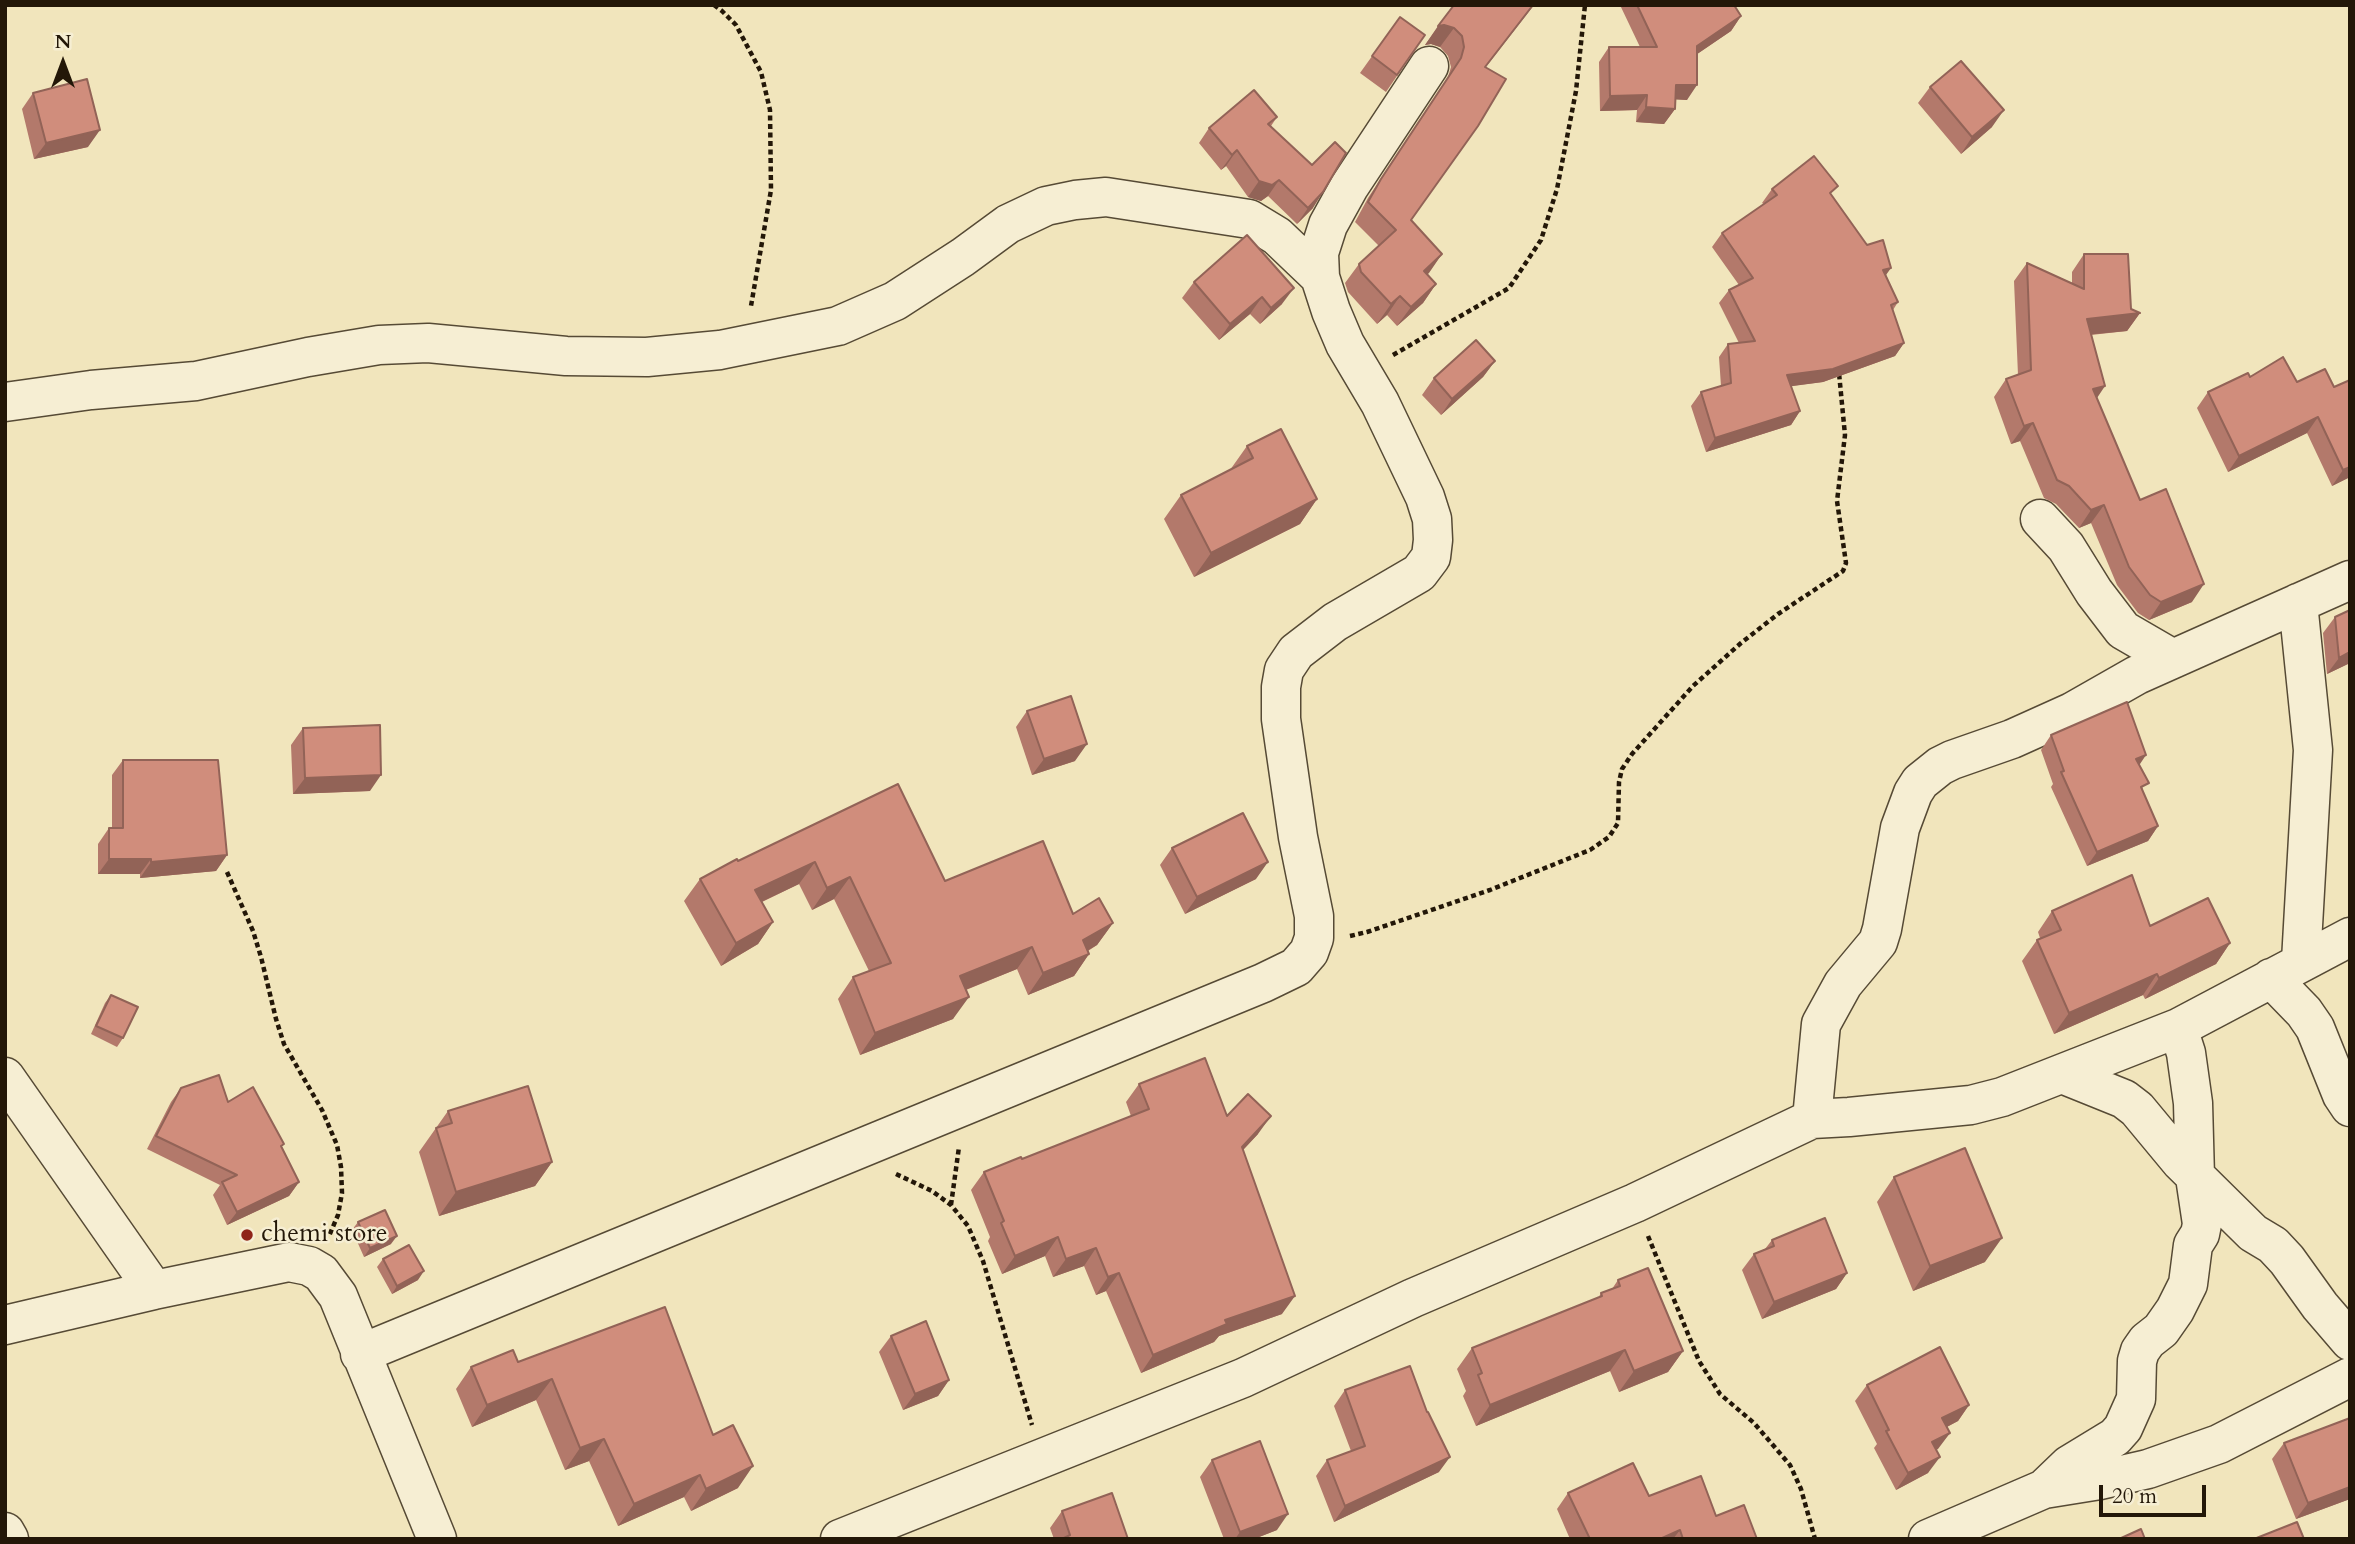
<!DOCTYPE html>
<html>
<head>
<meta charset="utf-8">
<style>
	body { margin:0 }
	#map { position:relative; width:2355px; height:1544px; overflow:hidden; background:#f1e5bc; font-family:Cardo,serif }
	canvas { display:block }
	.frame { position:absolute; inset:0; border:7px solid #231708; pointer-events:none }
	.north { position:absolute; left:28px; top:28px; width:70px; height:70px; -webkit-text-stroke:5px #f6eed3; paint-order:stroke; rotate:0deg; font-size:19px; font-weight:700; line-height:28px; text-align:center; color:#231708 }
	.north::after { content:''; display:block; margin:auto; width:24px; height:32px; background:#231708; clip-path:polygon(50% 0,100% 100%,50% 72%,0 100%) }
	.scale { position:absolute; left:2099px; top:1485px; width:107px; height:32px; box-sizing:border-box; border:4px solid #231708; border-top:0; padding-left:9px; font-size:21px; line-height:24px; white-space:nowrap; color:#231708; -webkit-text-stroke:5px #f6eed3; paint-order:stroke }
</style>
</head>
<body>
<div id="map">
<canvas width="2355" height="1544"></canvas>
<div class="frame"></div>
<div class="north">N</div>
<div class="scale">20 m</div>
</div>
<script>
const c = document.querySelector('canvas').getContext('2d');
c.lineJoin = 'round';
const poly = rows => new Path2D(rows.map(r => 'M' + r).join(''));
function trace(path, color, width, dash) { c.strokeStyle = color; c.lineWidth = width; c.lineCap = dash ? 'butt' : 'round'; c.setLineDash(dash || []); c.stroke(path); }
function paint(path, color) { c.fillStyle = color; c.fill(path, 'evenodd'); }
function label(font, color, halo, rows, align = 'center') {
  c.font = font + ' Cardo,serif'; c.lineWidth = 5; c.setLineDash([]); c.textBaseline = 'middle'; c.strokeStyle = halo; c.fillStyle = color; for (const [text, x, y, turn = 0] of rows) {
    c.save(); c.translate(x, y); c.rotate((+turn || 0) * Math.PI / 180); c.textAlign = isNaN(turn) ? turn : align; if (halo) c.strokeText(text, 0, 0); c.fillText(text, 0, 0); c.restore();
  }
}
const path = poly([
	[714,5,722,11,736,25,761,72,770,110,771,190,751,306],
	[1393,355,1509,288,1541,240,1557,189,1576,91,1585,5],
	[227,872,253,931,261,957,276,1019,284,1044,322,1110,337,1145,341,1167,342,1193,338,1215,329,1236],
	[1350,936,1367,932,1490,890,1590,850,1609,837,1618,823,1619,782,1622,769,1632,754,1693,686,1741,643,1778,614,1843,571,1846,563,1837,501,1845,435,1839,373],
	[896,1174,932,1191,951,1205,968,1226,983,1261,1032,1425],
	[951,1205,959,1147],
	[1648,1236,1699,1361,1720,1394,1754,1423,1790,1465,1801,1489,1815,1539]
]);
const minor = poly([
	[5,402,91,390,196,381,308,357,379,345,428,343,566,356,647,357,720,350,838,326,895,301,963,257,1008,224,1046,206,1075,200,1106,197,1249,219,1277,236,1320,277],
	[2040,519,2066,547,2094,592,2123,630,2173,659],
	[2298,603,2313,750,2301,961],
	[2271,978,2304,1012,2315,1028,2342,1095,2350,1107],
	[2062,1074,2124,1099,2137,1109,2181,1162,2253,1233,2273,1245,2287,1260,2320,1306,2350,1341],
	[5,1077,154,1290],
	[1812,1119,1821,1024,1843,984,1878,942,1882,929,1900,828,1913,793,1920,782,1940,766,1952,760,2012,739,2072,712,2137,675,2350,580],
	[5,1325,154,1290,289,1262,309,1266,321,1273,338,1296,437,1539],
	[360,1354,1263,983,1296,967,1309,952,1314,938,1314,916,1298,837,1281,719,1281,687,1284,670,1296,652,1335,622,1419,573,1431,557,1433,540,1432,519,1425,497,1380,403,1345,344,1331,311,1320,277,1319,253,1328,225,1349,187,1429,66],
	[2044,1489,2069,1465,2115,1437,2123,1428,2136,1399,2137,1361,2140,1351,2147,1341,2161,1330,2175,1310,2188,1284,2193,1245,2200,1234,2202,1224,2195,1177,2193,1103,2186,1053,2178,1028],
	[5,1532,9,1539],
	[840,1539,1243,1378,1413,1298,1635,1203,1812,1119,1849,1117,1971,1105,2002,1097,2178,1028,2350,937],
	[1928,1539,2044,1489,2100,1480,2148,1469,2219,1444,2350,1377]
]);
const wall = poly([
	[1454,5,1486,67,1411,220,1442,254,1427,274,1436,284,1423,303,1397,326,1387,315,1377,324,1348,292,1345,283,1359,264,1379,246,1355,222,1368,198,1448,77,1451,67,1448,56,1440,47,1431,44,1425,45],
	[1620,5,1734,5,1741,16,1731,31,1697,54,1687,100,1675,99,1675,109,1664,124,1636,122,1637,110,1600,111,1599,62,1609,47,1640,47],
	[1400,17,1425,35,1386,92,1360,73],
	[1930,87,1992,127,1961,154,1918,103],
	[33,93,88,147,34,159,22,109],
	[1277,117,1271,126,1313,208,1297,224,1268,196,1261,201,1248,197,1226,166,1221,170,1199,143,1209,128],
	[1772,189,1831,196,1886,275,1898,302,1893,310,1904,343,1895,356,1823,382,1791,386,1800,411,1791,425,1706,452,1691,406,1701,392,1721,386,1719,357,1728,344,1739,343,1719,303,1729,290,1739,285,1712,247,1722,233,1764,204,1762,203],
	[1247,235,1282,304,1260,324,1250,314,1219,340,1182,298,1194,282],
	[2084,254,2131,309,2140,313,2127,331,2091,335,2097,398,2140,500,2192,602,2149,620,2138,613,2117,585,2091,523,2079,528,2056,504,2044,498,2020,441,2011,444,1994,397,2006,379,2018,375,2014,281,2027,263,2072,283,2072,272],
	[1495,361,1483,377,1441,415,1422,395,1434,378],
	[2325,369,2350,477,2332,486,2307,433,2228,472,2197,408,2208,392,2250,377,2297,382],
	[1247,446,1317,499,1300,524,1194,577,1164,519,1181,495,1230,470],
	[2335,617,2350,663,2327,674,2323,633],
	[1027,711,1075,761,1032,775,1016,727],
	[303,728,370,791,293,794,291,745],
	[2051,735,2139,765,2143,791,2158,826,2148,841,2087,866,2051,787,2053,784,2041,750],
	[123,760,227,855,216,871,140,878,140,874,98,874,98,844,109,828,112,828,112,775],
	[898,784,945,881,1113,923,1097,945,1088,951,1089,954,1074,976,1028,995,1017,969,966,990,953,1019,860,1055,838,999,853,977,869,971,834,899,812,910,799,884,762,902,773,922,758,944,721,966,684,901,700,879],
	[1172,848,1256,879,1185,914,1160,865],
	[2052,911,2150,926,2230,943,2216,964,2145,999,2143,995,2054,1034,2022,961,2037,940,2040,938,2038,932],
	[111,995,123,1038,117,1047,91,1034,105,1003],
	[1139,1084,1227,1116,1258,1134,1243,1150,1282,1314,1219,1336,1214,1342,1141,1373,1106,1291,1096,1295,1084,1266,1053,1277,1045,1256,1002,1274,988,1241,990,1237,971,1190,984,1172,1022,1159,1131,1116,1126,1102],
	[181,1088,228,1102,282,1147,299,1182,289,1196,227,1225,213,1195,220,1185,147,1149,171,1102],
	[448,1111,552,1162,535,1186,439,1216,419,1152],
	[1894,1177,1985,1262,1913,1291,1877,1202],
	[358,1222,391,1244,364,1257,352,1230],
	[1772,1240,1847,1273,1836,1289,1762,1319,1742,1270,1754,1254,1765,1249],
	[383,1259,418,1280,392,1294,377,1267],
	[1618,1280,1683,1351,1668,1372,1619,1392,1610,1371,1476,1426,1463,1396,1466,1391,1457,1369,1472,1348,1599,1297,1601,1293,1612,1289],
	[891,1336,949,1380,938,1396,903,1410,879,1352],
	[518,1362,713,1435,738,1488,691,1511,684,1497,618,1526,589,1461,565,1470,536,1400,472,1427,456,1389,471,1367],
	[1867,1385,1969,1405,1958,1421,1947,1427,1950,1433,1936,1450,1928,1473,1896,1490,1874,1448,1877,1444,1855,1401],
	[1345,1390,1439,1472,1334,1522,1316,1476,1327,1460,1351,1451,1334,1406],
	[2350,1418,2350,1499,2296,1519,2272,1459,2284,1443],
	[1212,1460,1277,1530,1254,1539,1224,1539,1200,1477],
	[1568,1493,1649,1496,1716,1516,1757,1539,1570,1539,1557,1509],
	[1062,1511,1128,1539,1054,1539,1050,1528]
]);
const shadedWall = poly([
	[1533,5,1534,5,1471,86,1485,67],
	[1741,16,1731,31,1687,61,1697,46],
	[1444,25,1454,28,1440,47,1431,44,1425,45,1438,26],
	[1676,85,1697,85,1687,100,1666,99],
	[1647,95,1637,110,1600,111,1610,96],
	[1646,107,1675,109,1664,124,1636,122],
	[2004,110,1992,127,1961,154,1972,137],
	[100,130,88,147,34,159,46,143],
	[1237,150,1226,166,1221,170,1232,155],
	[1279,180,1268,196,1261,201,1248,197,1259,181],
	[1323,192,1313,208,1297,224,1308,208],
	[1442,254,1429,273,1410,290,1424,271],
	[1891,268,1881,282,1883,270],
	[1436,284,1423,303,1397,326,1411,307],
	[1294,288,1282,304,1260,324,1271,308],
	[1400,296,1387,315,1377,324,1391,304],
	[1262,297,1250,314,1219,340,1230,324],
	[2140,313,2127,331,2074,336,2087,319],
	[1904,343,1895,356,1823,382,1778,388,1787,375],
	[1495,361,1483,377,1441,415,1452,399],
	[2105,386,2093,404,2093,389],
	[1800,411,1791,425,1706,452,1715,438],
	[2318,417,2307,433,2228,472,2239,456],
	[2033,423,2020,441,2011,444,2024,426],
	[2350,467,2350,477,2332,486,2343,470],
	[1317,499,1300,524,1194,577,1211,553],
	[2104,505,2091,523,2079,528,2091,510],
	[2204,584,2192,602,2149,620,2161,602],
	[2350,652,2350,663,2327,674,2339,658],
	[1087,744,1075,761,1032,775,1044,759],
	[2146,755,2136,770,2136,759],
	[381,775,370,791,293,794,305,778],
	[2158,826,2148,841,2087,866,2097,852],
	[227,855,216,871,140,878,151,862],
	[109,859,151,859,140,874,98,874],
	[815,862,799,884,740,912,755,890],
	[1268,862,1256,879,1185,914,1197,897],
	[850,877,834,899,812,910,827,888],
	[773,922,758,944,721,966,736,943],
	[1113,923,1097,945,1068,962,1083,940],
	[2230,943,2216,964,2145,999,2159,978],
	[1032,947,1017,969,945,998,960,976],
	[1089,954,1074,976,1028,995,1043,973],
	[2157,974,2143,995,2054,1034,2069,1013],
	[969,997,953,1019,860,1055,875,1033],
	[1271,1116,1258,1134,1229,1165,1242,1147],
	[552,1162,535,1186,439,1216,456,1192],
	[299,1182,289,1196,227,1225,237,1212],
	[397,1236,391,1244,364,1257,370,1248],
	[1058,1237,1045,1256,1002,1274,1015,1256],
	[2002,1238,1985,1262,1913,1291,1930,1266],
	[1096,1248,1084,1266,1053,1277,1066,1259],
	[424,1271,418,1280,392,1294,397,1286],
	[1119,1273,1106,1291,1096,1295,1108,1277],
	[1847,1273,1836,1289,1762,1319,1774,1302],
	[1295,1296,1282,1314,1219,1336,1214,1342,1141,1373,1153,1355,1225,1320],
	[1625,1350,1610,1371,1476,1426,1490,1405],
	[1683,1351,1668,1372,1619,1392,1634,1371],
	[552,1379,536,1400,472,1427,487,1405],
	[949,1380,938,1396,903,1410,915,1394],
	[1969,1405,1958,1421,1931,1435,1942,1418],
	[1950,1433,1938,1449,1920,1458,1932,1442],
	[604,1439,589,1461,565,1470,580,1448],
	[1450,1457,1439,1472,1334,1522,1345,1506],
	[1940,1457,1928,1473,1896,1490,1908,1473],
	[753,1466,738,1488,691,1511,706,1489],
	[700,1475,684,1497,618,1526,634,1504],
	[2350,1487,2350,1499,2296,1519,2308,1503],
	[1288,1514,1277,1530,1254,1539,1235,1539,1240,1532],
	[1680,1530,1673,1539,1660,1539]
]);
const building = poly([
	[1454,5,1533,5,1485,67,1506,79,1478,126,1411,220,1442,254,1424,271,1436,284,1411,307,1400,296,1391,304,1361,272,1359,264,1396,230,1368,202,1381,179,1461,58,1464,47,1462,36,1454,28,1444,25,1438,26,1454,5],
	[1637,5,1734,5,1741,16,1697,46,1697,85,1676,85,1675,109,1646,107,1647,95,1610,96,1609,47,1657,47,1637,5],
	[1400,17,1425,35,1397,75,1372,56,1400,17],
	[1961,61,2004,110,1972,137,1930,87,1961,61],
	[87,79,100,130,46,143,33,93,87,79],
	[1254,90,1277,117,1268,124,1312,165,1335,142,1346,153,1323,192,1308,208,1279,180,1272,185,1259,181,1237,150,1232,155,1209,128,1254,90],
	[1814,156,1838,186,1830,193,1867,245,1883,240,1891,268,1883,270,1898,302,1891,305,1904,343,1833,369,1787,375,1800,411,1715,438,1701,392,1731,383,1728,344,1755,341,1729,290,1753,278,1722,233,1777,195,1772,189,1814,156],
	[1247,235,1294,288,1271,308,1262,297,1230,324,1194,282,1247,235],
	[2084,254,2128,254,2131,309,2140,313,2087,319,2105,386,2093,389,2140,500,2166,489,2204,584,2161,602,2150,595,2129,567,2104,505,2091,510,2069,486,2057,480,2033,423,2024,426,2006,379,2031,370,2027,263,2084,289,2084,254],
	[1476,340,1495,361,1452,399,1434,378,1476,340],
	[2283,357,2297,382,2325,369,2334,387,2350,380,2350,467,2343,470,2318,417,2239,456,2208,392,2248,373,2250,377,2283,357],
	[1281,429,1317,499,1211,553,1181,495,1253,458,1247,446,1281,429],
	[2350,610,2350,652,2339,658,2335,617,2350,610],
	[1071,696,1087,744,1044,759,1027,711,1071,696],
	[2127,702,2146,755,2136,759,2149,783,2141,787,2158,826,2097,852,2061,772,2064,771,2051,735,2127,702],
	[380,725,381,775,305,778,303,728,380,725],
	[123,760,218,760,227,855,151,862,151,859,109,859,109,828,123,828,123,760],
	[898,784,945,881,1043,841,1073,914,1099,898,1113,923,1083,940,1089,954,1043,973,1032,947,960,976,969,997,875,1033,853,977,891,963,850,877,827,888,815,862,755,890,773,922,736,943,700,879,737,859,738,861,898,784],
	[1243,813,1268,862,1197,897,1172,848,1243,813],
	[2132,875,2150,926,2208,898,2230,943,2159,978,2157,974,2069,1013,2037,940,2061,930,2052,911,2132,875],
	[111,995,138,1007,123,1038,96,1026,111,995],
	[1205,1058,1227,1116,1248,1094,1271,1116,1242,1147,1295,1296,1225,1320,1227,1324,1153,1355,1119,1273,1108,1277,1096,1248,1066,1259,1058,1237,1015,1256,1001,1223,1004,1221,984,1172,1021,1157,1022,1159,1149,1109,1139,1084,1205,1058],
	[219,1075,228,1102,253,1087,284,1144,281,1146,299,1182,237,1212,222,1182,237,1175,156,1136,181,1088,219,1075],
	[528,1086,552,1162,456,1192,436,1128,452,1123,448,1111,528,1086],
	[1965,1148,2002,1238,1930,1266,1894,1177,1965,1148],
	[385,1210,397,1236,370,1248,358,1222,385,1210],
	[1825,1218,1847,1273,1774,1302,1754,1254,1774,1246,1772,1240,1825,1218],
	[409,1245,424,1271,397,1286,383,1259,409,1245],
	[1648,1268,1683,1351,1634,1371,1625,1350,1490,1405,1478,1375,1482,1373,1472,1348,1602,1296,1601,1293,1620,1286,1618,1280,1648,1268],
	[665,1307,713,1435,733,1425,753,1466,706,1489,700,1475,634,1504,604,1439,580,1448,552,1379,487,1405,471,1367,513,1350,518,1362,665,1307],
	[926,1321,949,1380,915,1394,891,1336,926,1321],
	[1940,1347,1969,1405,1942,1418,1950,1433,1932,1442,1940,1457,1908,1473,1886,1431,1889,1430,1867,1385,1940,1347],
	[1410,1366,1427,1412,1428,1412,1450,1457,1345,1506,1327,1460,1365,1446,1345,1390,1410,1366],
	[2350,1418,2350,1487,2308,1503,2284,1443,2350,1418],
	[1260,1441,1288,1514,1240,1532,1212,1460,1260,1441],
	[1633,1463,1649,1496,1701,1476,1716,1516,1744,1505,1757,1539,1683,1539,1680,1530,1660,1539,1590,1539,1568,1493,1633,1463],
	[1112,1493,1128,1539,1062,1539,1070,1535,1062,1511,1112,1493],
	[2297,1522,2304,1539,2254,1539,2297,1522],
	[2141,1529,2145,1539,2119,1539,2141,1529]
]);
const markers = [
	[247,1235,7,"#8f2418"]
];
const poiNames = [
	["chemi store",261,1235]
];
trace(minor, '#564a35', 41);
trace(path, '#231708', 4.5, [5, 3.5]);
trace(minor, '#f6eed3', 38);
paint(wall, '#b3796b');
paint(shadedWall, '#926357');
paint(building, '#d08d7c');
trace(building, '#926357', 2);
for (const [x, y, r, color] of markers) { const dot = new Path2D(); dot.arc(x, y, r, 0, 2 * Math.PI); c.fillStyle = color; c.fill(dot); trace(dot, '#f6eed3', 2.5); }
label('26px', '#231708', '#f6eed3', poiNames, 'left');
</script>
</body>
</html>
